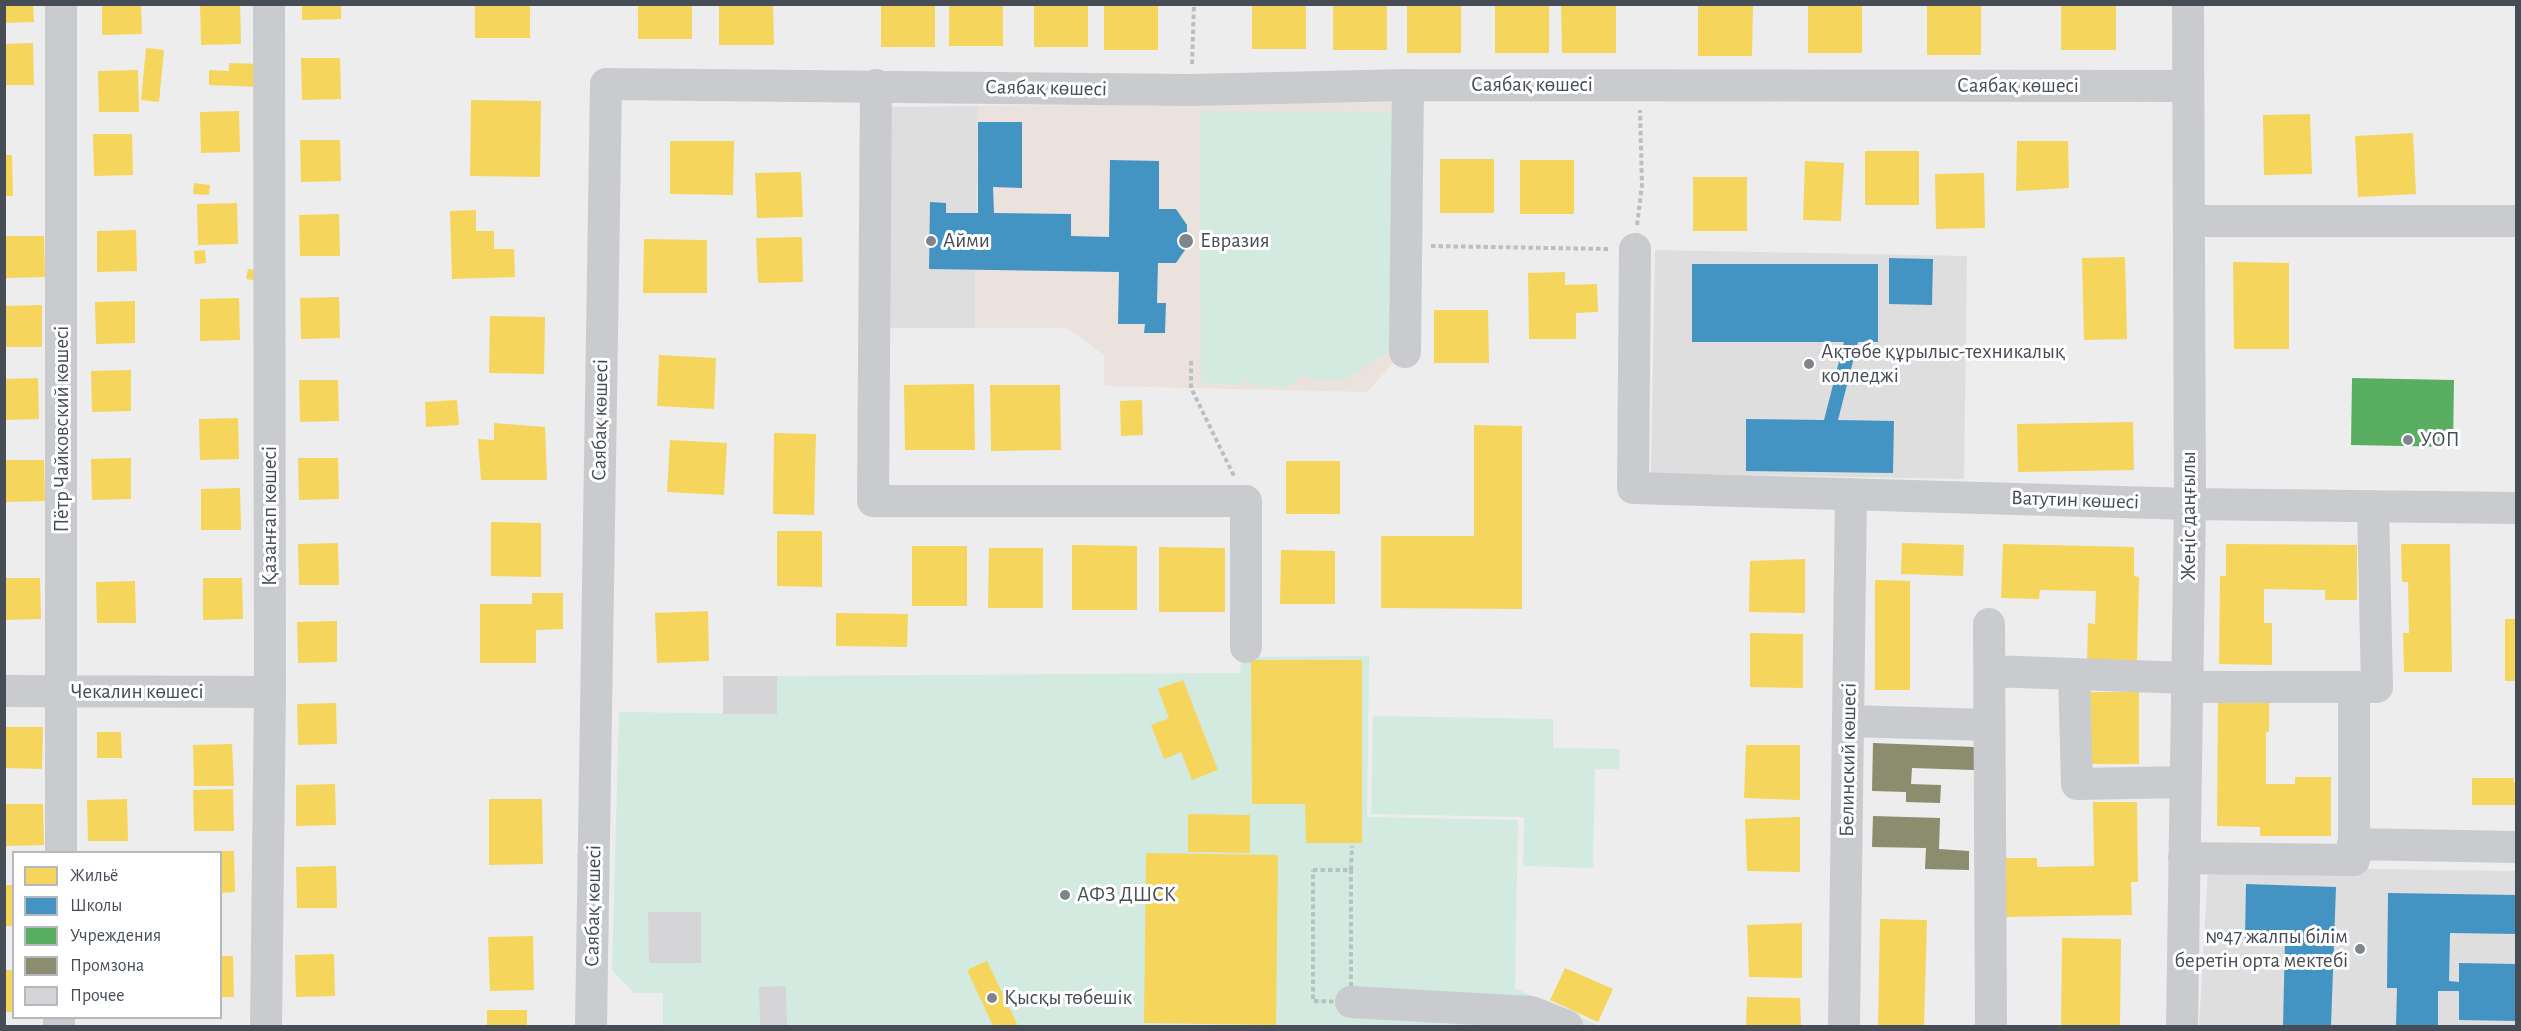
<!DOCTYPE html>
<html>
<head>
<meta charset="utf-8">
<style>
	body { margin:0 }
	#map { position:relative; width:2521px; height:1031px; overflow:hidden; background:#ededed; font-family:"Alegreya Sans",sans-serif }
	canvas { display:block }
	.frame { position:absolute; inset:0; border:6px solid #464d57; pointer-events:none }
	.legend { position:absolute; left:12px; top:851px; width:210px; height:168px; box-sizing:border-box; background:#fff; border:2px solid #b5b8bc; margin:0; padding:8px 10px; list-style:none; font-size:18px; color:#464d57 }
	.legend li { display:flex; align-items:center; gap:12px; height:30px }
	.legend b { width:30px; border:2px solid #b5b8bc }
</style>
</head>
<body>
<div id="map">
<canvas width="2521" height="1031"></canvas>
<div class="frame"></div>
<ul class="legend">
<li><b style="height:16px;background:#f6d55c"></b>Жильё</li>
<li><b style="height:16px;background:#4393c3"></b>Школы</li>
<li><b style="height:16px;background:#5aae61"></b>Учреждения</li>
<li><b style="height:16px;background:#8c8c6e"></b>Промзона</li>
<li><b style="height:16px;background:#d5d5d7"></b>Прочее</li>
</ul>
</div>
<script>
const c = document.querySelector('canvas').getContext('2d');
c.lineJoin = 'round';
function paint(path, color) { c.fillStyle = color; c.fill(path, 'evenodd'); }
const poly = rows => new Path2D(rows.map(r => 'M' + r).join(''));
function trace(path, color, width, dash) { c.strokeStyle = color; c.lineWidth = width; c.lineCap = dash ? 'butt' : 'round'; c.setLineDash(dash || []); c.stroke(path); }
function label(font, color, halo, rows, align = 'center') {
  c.font = font + ' "Alegreya Sans",sans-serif'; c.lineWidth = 6; c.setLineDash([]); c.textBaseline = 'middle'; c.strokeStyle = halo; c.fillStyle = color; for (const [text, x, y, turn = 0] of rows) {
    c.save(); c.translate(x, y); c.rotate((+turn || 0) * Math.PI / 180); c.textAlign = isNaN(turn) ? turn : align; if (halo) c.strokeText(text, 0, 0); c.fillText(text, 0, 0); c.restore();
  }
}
const education = poly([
	[978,106,975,328,885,328,884,107],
	[1655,250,1967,256,1964,479,1651,473],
	[2371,869,2516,871,2516,1026,2199,1026,2208,870]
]);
const medical = poly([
	[1396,102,1395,361,1367,392,1104,386,1104,355,1067,328,975,328,978,106]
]);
const green = poly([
	[1200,111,1392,112,1390,351,1347,378,1319,381,1303,375,1289,387,1256,386,1244,381,1238,385,1201,383],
	[1369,656,1367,817,1518,820,1515,988,1599,1026,663,1026,663,993,634,993,612,970,619,712,776,714,777,676,1240,673,1241,657],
	[1373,716,1553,719,1553,748,1620,749,1619,769,1595,769,1593,868,1523,866,1524,817,1371,814]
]);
const homes = poly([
	[4,4,33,4,34,22,4,23],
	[102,4,141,4,142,34,102,35],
	[200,4,240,4,241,44,201,45],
	[302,4,341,4,341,19,302,20],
	[475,4,530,4,530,38,475,38],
	[638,4,692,4,692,39,638,39],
	[719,4,773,4,774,45,719,45],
	[881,4,935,4,935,47,881,47],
	[949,4,1003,4,1003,46,949,46],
	[1034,4,1088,4,1088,47,1034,47],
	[1104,4,1158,4,1158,50,1104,50],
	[1252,4,1306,4,1306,49,1252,49],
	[1333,4,1387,4,1387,50,1333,50],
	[1407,4,1461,4,1461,53,1407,53],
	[1495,4,1549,4,1549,53,1495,53],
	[1561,4,1616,4,1616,53,1562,53],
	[1698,4,1753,4,1752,56,1698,56],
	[1808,4,1862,4,1862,53,1808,53],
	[1927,4,1981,4,1981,55,1927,55],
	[2061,4,2116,4,2116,50,2061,50],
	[33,43,34,85,4,85,4,44],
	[146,48,164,50,159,102,141,100],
	[301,58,340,58,341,99,302,100],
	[229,63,263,64,262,87,209,85,209,70,229,71],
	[138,70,139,112,99,112,98,71],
	[471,100,541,101,540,177,470,176],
	[239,111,240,152,201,153,200,112],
	[2310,114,2312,174,2264,175,2263,115],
	[2413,133,2416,194,2358,197,2355,136],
	[93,134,132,134,133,175,94,176],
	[300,140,340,140,341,181,301,182],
	[670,141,734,141,733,195,670,194],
	[2017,141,2068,141,2069,188,2016,191],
	[1865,151,1919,151,1919,205,1865,205],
	[4,155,12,155,13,196,4,196],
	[1440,159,1494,159,1494,213,1440,213],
	[1520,160,1574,160,1574,214,1520,214],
	[1805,161,1844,163,1841,221,1803,220],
	[801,172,803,217,757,218,755,173],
	[1984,173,1985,228,1936,229,1935,174],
	[1693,177,1747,177,1747,231,1693,231],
	[194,183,210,185,209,195,193,194],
	[237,203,238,244,198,245,197,204],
	[476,210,476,231,494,231,494,249,514,249,515,277,452,279,450,211],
	[339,214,340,256,300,256,299,215],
	[136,230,137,271,97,272,97,231],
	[5,236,44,236,45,277,6,278],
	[802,237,803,282,758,283,756,238],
	[644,239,707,240,707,293,643,293],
	[205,250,206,263,195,264,194,251],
	[2125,257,2127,339,2084,340,2082,258],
	[2233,262,2289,263,2289,349,2234,349],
	[248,269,265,272,264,282,246,279],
	[1565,272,1565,285,1597,284,1598,312,1576,313,1576,339,1529,339,1528,273],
	[339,297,340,338,301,339,300,298],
	[239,298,240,340,200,341,200,299],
	[135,301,135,343,96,344,95,302],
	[42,305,42,347,4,347,4,306],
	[1434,310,1488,310,1489,363,1434,363],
	[490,316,545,317,544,374,489,373],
	[659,355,716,358,714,409,657,406],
	[131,370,131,411,92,412,91,371],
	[38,378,39,419,5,420,5,379],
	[299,380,338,380,339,421,300,422],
	[974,384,975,450,905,450,904,385],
	[990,385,1060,385,1061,450,991,451],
	[457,400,459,425,426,427,425,402],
	[1142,400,1143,435,1121,436,1120,401],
	[238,418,239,459,200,460,199,419],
	[2133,422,2134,470,2018,472,2017,424],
	[494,423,545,427,547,480,481,480,478,439,494,440],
	[1474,425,1522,426,1522,609,1381,608,1381,536,1474,536],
	[774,433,816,434,814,515,773,514],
	[670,440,727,443,724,495,667,492],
	[131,458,131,499,92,500,91,459],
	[298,458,338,458,339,499,299,500],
	[4,460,44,460,45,501,5,502],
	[1286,461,1340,461,1340,514,1286,514],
	[240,488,241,530,201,530,201,489],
	[491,522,541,523,541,577,491,576],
	[777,531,822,531,822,587,777,586],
	[338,543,339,585,299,585,298,544],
	[1902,543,1964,545,1963,576,1901,574],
	[2003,544,2134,547,2134,576,2139,577,2137,662,2087,661,2088,623,2095,624,2096,591,2040,590,2039,599,2001,598],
	[2226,544,2357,545,2357,600,2325,600,2325,590,2264,589,2264,623,2272,623,2272,665,2219,664,2220,576,2226,576],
	[2401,544,2450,544,2452,672,2404,672,2403,633,2409,633,2408,582,2402,582],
	[1072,545,1137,546,1137,610,1072,610],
	[912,546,967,546,967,606,912,606],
	[1159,547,1225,548,1225,612,1159,612],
	[989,548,1043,548,1043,608,988,608],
	[1281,550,1335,551,1335,604,1280,604],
	[1805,559,1805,613,1749,612,1750,561],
	[4,578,40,578,41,619,4,620],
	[203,578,242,578,243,619,203,620],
	[1875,580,1910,581,1910,690,1875,690],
	[135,581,136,623,97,623,96,582],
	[532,593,563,593,563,629,536,630,536,663,480,663,480,604,532,604],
	[708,611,709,661,657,663,655,613],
	[836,613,908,614,907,647,836,646],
	[2505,619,2516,619,2516,681,2505,681],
	[337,621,337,662,298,663,297,622],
	[1750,633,1803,634,1803,688,1750,687],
	[1251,660,1362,660,1362,843,1306,843,1305,804,1252,804],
	[1183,680,1218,770,1192,780,1181,752,1164,759,1151,725,1169,718,1158,689],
	[2087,692,2139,692,2139,764,2087,764],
	[2218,692,2269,693,2269,732,2266,732,2266,784,2295,784,2295,777,2331,777,2331,836,2260,836,2260,827,2217,826],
	[336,703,337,744,298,745,297,704],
	[4,727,43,727,42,769,4,768],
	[97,732,121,732,122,758,97,758],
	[232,744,234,786,194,786,193,745],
	[1746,745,1800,745,1800,800,1744,798],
	[2472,778,2514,778,2513,782,2516,782,2516,805,2472,805],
	[335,784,336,825,296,826,296,785],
	[233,789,234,831,194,831,193,790],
	[127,799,128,841,88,841,87,800],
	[489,799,542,799,543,864,489,865],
	[2093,802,2137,802,2138,882,2131,882,2132,915,2002,917,2001,858,2037,858,2037,867,2094,866],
	[5,804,43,804,44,845,5,846],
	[1188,814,1250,815,1250,853,1188,852],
	[1800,817,1800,872,1747,871,1745,819],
	[220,851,234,851,235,892,220,893],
	[1146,853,1278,855,1276,1025,1144,1023],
	[336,866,337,908,297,908,296,867],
	[5,885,14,885,14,926,5,926],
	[1880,919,1927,920,1924,1026,1878,1026],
	[1802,923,1802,978,1749,977,1747,925],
	[533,936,534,990,490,991,488,937],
	[2062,938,2121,939,2120,1026,2061,1026],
	[334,954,335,996,296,997,295,955],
	[220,956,233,956,234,997,220,997],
	[987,961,1018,1026,993,1026,967,970],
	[1565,968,1613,989,1598,1022,1550,1000],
	[5,970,14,970,14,1012,5,1012],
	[1747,997,1800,998,1801,1026,1746,1026],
	[487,1010,527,1010,527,1026,487,1026]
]);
const schools = poly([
	[978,122,1022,122,1022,188,993,187,994,213,1071,214,1071,236,1109,237,1110,160,1159,161,1159,209,1176,209,1187,225,1187,247,1176,263,1158,263,1157,303,1166,303,1165,333,1144,333,1145,324,1118,324,1119,272,929,269,930,202,946,203,946,213,978,213],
	[1889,258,1933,259,1932,305,1889,304],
	[1692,264,1878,264,1878,342,1858,342,1838,420,1894,421,1893,473,1746,471,1746,419,1824,420,1844,342,1692,342],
	[2246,884,2336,887,2331,1026,2283,1026,2285,939,2245,938],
	[2388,893,2516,895,2516,934,2450,933,2449,981,2459,982,2459,963,2516,964,2516,1021,2459,1020,2459,991,2438,991,2438,1026,2396,1026,2397,988,2387,988]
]);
const public = poly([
	[2352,378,2454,380,2453,447,2351,445]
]);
const industry = poly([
	[1873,743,1975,747,1974,770,1912,768,1911,784,1941,785,1940,803,1906,802,1906,792,1872,791],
	[1873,816,1940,818,1939,849,1969,851,1969,870,1925,869,1926,848,1872,847]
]);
const building = poly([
	[723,676,777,676,777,714,723,714],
	[648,912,701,912,701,963,649,963],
	[786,986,787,1026,760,1026,759,987]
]);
const path = poly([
	[1192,64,1194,4],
	[1637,225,1642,185,1640,110],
	[1431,246,1609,249],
	[1191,361,1191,388,1234,476],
	[1313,870,1351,870,1351,1002,1313,1001,1313,870],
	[1351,870,1352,846]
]);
const minor = poly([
	[61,4,61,852],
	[876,85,873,501,1246,501,1246,647],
	[2189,221,2516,221],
	[1635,249,1633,488,2190,504,2516,508],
	[1405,352,1408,85],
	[1989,624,1991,1026],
	[1990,671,2187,678],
	[2074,674,2077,784,2185,782],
	[2187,687,2377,687,2373,506],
	[4,691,270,692],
	[1848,721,1989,725],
	[2353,844,2516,847],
	[2184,858,2354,860,2354,687],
	[1351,1002,1531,1012,1567,1026],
	[59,1026,59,1018],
	[266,1026,270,692,269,4],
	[591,1026,606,84,1191,90,1408,85,2188,86],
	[1844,1026,1851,494],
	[2182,1026,2190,504,2188,4]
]);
const markers = [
	[931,241,6,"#80858c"],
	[1186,241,8,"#80858c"],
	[1809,364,6,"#80858c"],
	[2408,440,6,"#80858c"],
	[1065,895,6,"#80858c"],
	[2360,949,6,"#80858c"],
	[992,998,6,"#80858c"]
];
const streetNames = [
	["Саябақ көшесі",1532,85],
	["Саябақ көшесі",2018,86],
	["Саябақ көшесі",1046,88,1],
	["Саябақ көшесі",600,420,-89],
	["Пётр Чайковский көшесі",62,429,-90],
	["Ватутин көшесі",2075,500,2],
	["Қазанғап көшесі",270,516,-90],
	["Жеңіс даңғылы",2189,516,-90],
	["Чекалин көшесі",137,692],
	["Белинский көшесі",1848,760,-89],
	["Саябақ көшесі",593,906,-89]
];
const poiNames = [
	["Айми",943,241],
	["Евразия",1200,241],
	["Ақтөбе құрылыс-техникалық",1821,352],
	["колледжі",1821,376],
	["УОП",2420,440],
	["АФЗ ДШСК",1077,895],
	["№47 жалпы білім",2348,937,"right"],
	["беретін орта мектебі",2348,961,"right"],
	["Қысқы төбешік",1004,998]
];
paint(education, '#dfdede');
paint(medical, '#ebe2de');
paint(green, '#d3eae0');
paint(homes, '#f6d55c');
paint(schools, '#4393c3');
paint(public, '#5aae61');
paint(industry, '#8c8c6e');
paint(building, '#d5d5d7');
trace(path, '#b7c1bf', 4, [4.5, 3]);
trace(minor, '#c9cbce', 32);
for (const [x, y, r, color] of markers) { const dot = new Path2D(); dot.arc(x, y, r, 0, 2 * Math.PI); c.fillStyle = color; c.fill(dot); trace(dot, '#fff', 2); }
label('21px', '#464d57', '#fff', streetNames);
label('21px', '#464d57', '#fff', poiNames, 'left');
</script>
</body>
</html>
